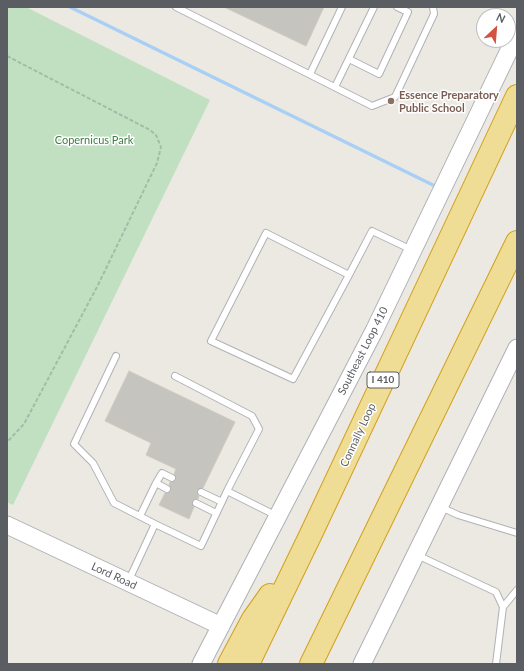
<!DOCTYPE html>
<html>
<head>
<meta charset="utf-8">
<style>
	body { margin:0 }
	#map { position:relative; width:524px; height:671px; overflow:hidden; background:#ebe9e2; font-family:Lato,sans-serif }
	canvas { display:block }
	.frame { position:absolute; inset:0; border:8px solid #5a5d61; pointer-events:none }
	.north { position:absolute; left:476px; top:8px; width:40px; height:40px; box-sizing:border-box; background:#fff; border:1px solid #bdbec0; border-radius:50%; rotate:26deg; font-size:11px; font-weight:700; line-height:16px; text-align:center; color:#5a5d61 }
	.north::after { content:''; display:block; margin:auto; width:14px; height:18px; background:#d35240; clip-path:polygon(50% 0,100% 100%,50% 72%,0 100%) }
</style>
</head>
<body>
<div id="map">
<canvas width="524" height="671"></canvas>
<div class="frame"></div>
<div class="north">N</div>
</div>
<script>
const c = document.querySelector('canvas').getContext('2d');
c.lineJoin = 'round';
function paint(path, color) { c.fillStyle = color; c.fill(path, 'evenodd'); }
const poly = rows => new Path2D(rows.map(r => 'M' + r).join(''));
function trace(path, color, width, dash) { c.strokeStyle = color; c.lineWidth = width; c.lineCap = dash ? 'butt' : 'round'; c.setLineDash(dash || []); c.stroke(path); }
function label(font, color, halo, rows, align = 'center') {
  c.font = font + ' Lato,sans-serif'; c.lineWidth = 3; c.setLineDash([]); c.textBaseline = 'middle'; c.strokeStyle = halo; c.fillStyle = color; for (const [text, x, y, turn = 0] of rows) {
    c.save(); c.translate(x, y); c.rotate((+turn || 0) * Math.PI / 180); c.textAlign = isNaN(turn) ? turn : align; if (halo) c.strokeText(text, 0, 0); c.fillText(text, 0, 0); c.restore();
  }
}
const green = poly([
	[7,7,26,7,210,100,13,505,7,502]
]);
const stream = poly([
	[70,7,437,187]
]);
const building = poly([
	[224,7,324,7,306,46,224,7],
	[129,371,235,422,203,488,197,490,197,493,199,496,198,499,194,499,192,501,194,507,189,519,159,505,165,493,171,491,169,485,170,482,176,480,174,474,176,469,146,455,151,443,105,421,129,371]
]);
const path = poly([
	[7,56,150,130,156,135,161,147,157,163,98,285,24,424,7,442]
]);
const lane = poly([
	[176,7,372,106,395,97,434,14,433,7],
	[349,59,379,74,408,12,397,7],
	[310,74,342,7],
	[335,87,374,7],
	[349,275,266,233,211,341,293,379,349,275,372,231,412,250],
	[116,356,74,444,93,463,114,503,155,524],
	[175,376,252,416,259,429,227,491],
	[156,483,162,473,172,478],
	[201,492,222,502],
	[196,503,216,513],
	[441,507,458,515,517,533],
	[140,516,156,483,167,489],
	[417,555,496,592,503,607,496,664],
	[128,582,155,524,201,546,227,491,277,516],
	[503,607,517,590]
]);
const secondary = poly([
	[7,525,221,626],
	[201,664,374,331,517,34],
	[362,664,517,348]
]);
const highway = poly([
	[229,664,253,619,270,595],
	[248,664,310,536,517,96],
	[311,664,517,242]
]);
const markers = [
	[391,101,4,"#8d6e63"]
];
const shields = [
	[383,380,32]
];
const shieldNames = [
	["I 410",383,380]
];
const educationNames = [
	["Essence Preparatory",399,95],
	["Public School",399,108]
];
const parkNames = [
	["Copernicus Park",94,140]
];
const streetNames = [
	["Southeast Loop 410",363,351,-63],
	["Connally Loop",358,435,-65],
	["Lord Road",114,576,25]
];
paint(green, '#c1e0c2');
trace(stream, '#a9d0f4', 3.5);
paint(building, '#c6c4be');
trace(building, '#cfcbc1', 1);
trace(lane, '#afb2b6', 8);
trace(secondary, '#aeb1b5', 19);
trace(highway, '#d1a01c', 24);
trace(path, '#9bc0a8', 2, [4, 2]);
trace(lane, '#fff', 6);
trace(secondary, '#fff', 17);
trace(highway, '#efdc95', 22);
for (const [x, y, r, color] of markers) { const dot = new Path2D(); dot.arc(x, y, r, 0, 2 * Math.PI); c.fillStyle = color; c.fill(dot); trace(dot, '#fff', 1.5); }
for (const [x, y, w] of shields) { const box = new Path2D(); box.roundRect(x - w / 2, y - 8, w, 16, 3); c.fillStyle = '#fff'; c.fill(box); trace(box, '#5a5d61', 1); }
label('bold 10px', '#5a5d61', null, shieldNames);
label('bold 11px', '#785e54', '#fff', educationNames, 'left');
label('11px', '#3e7c43', '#fff', parkNames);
label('11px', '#5a5d61', '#fff', streetNames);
</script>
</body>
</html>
